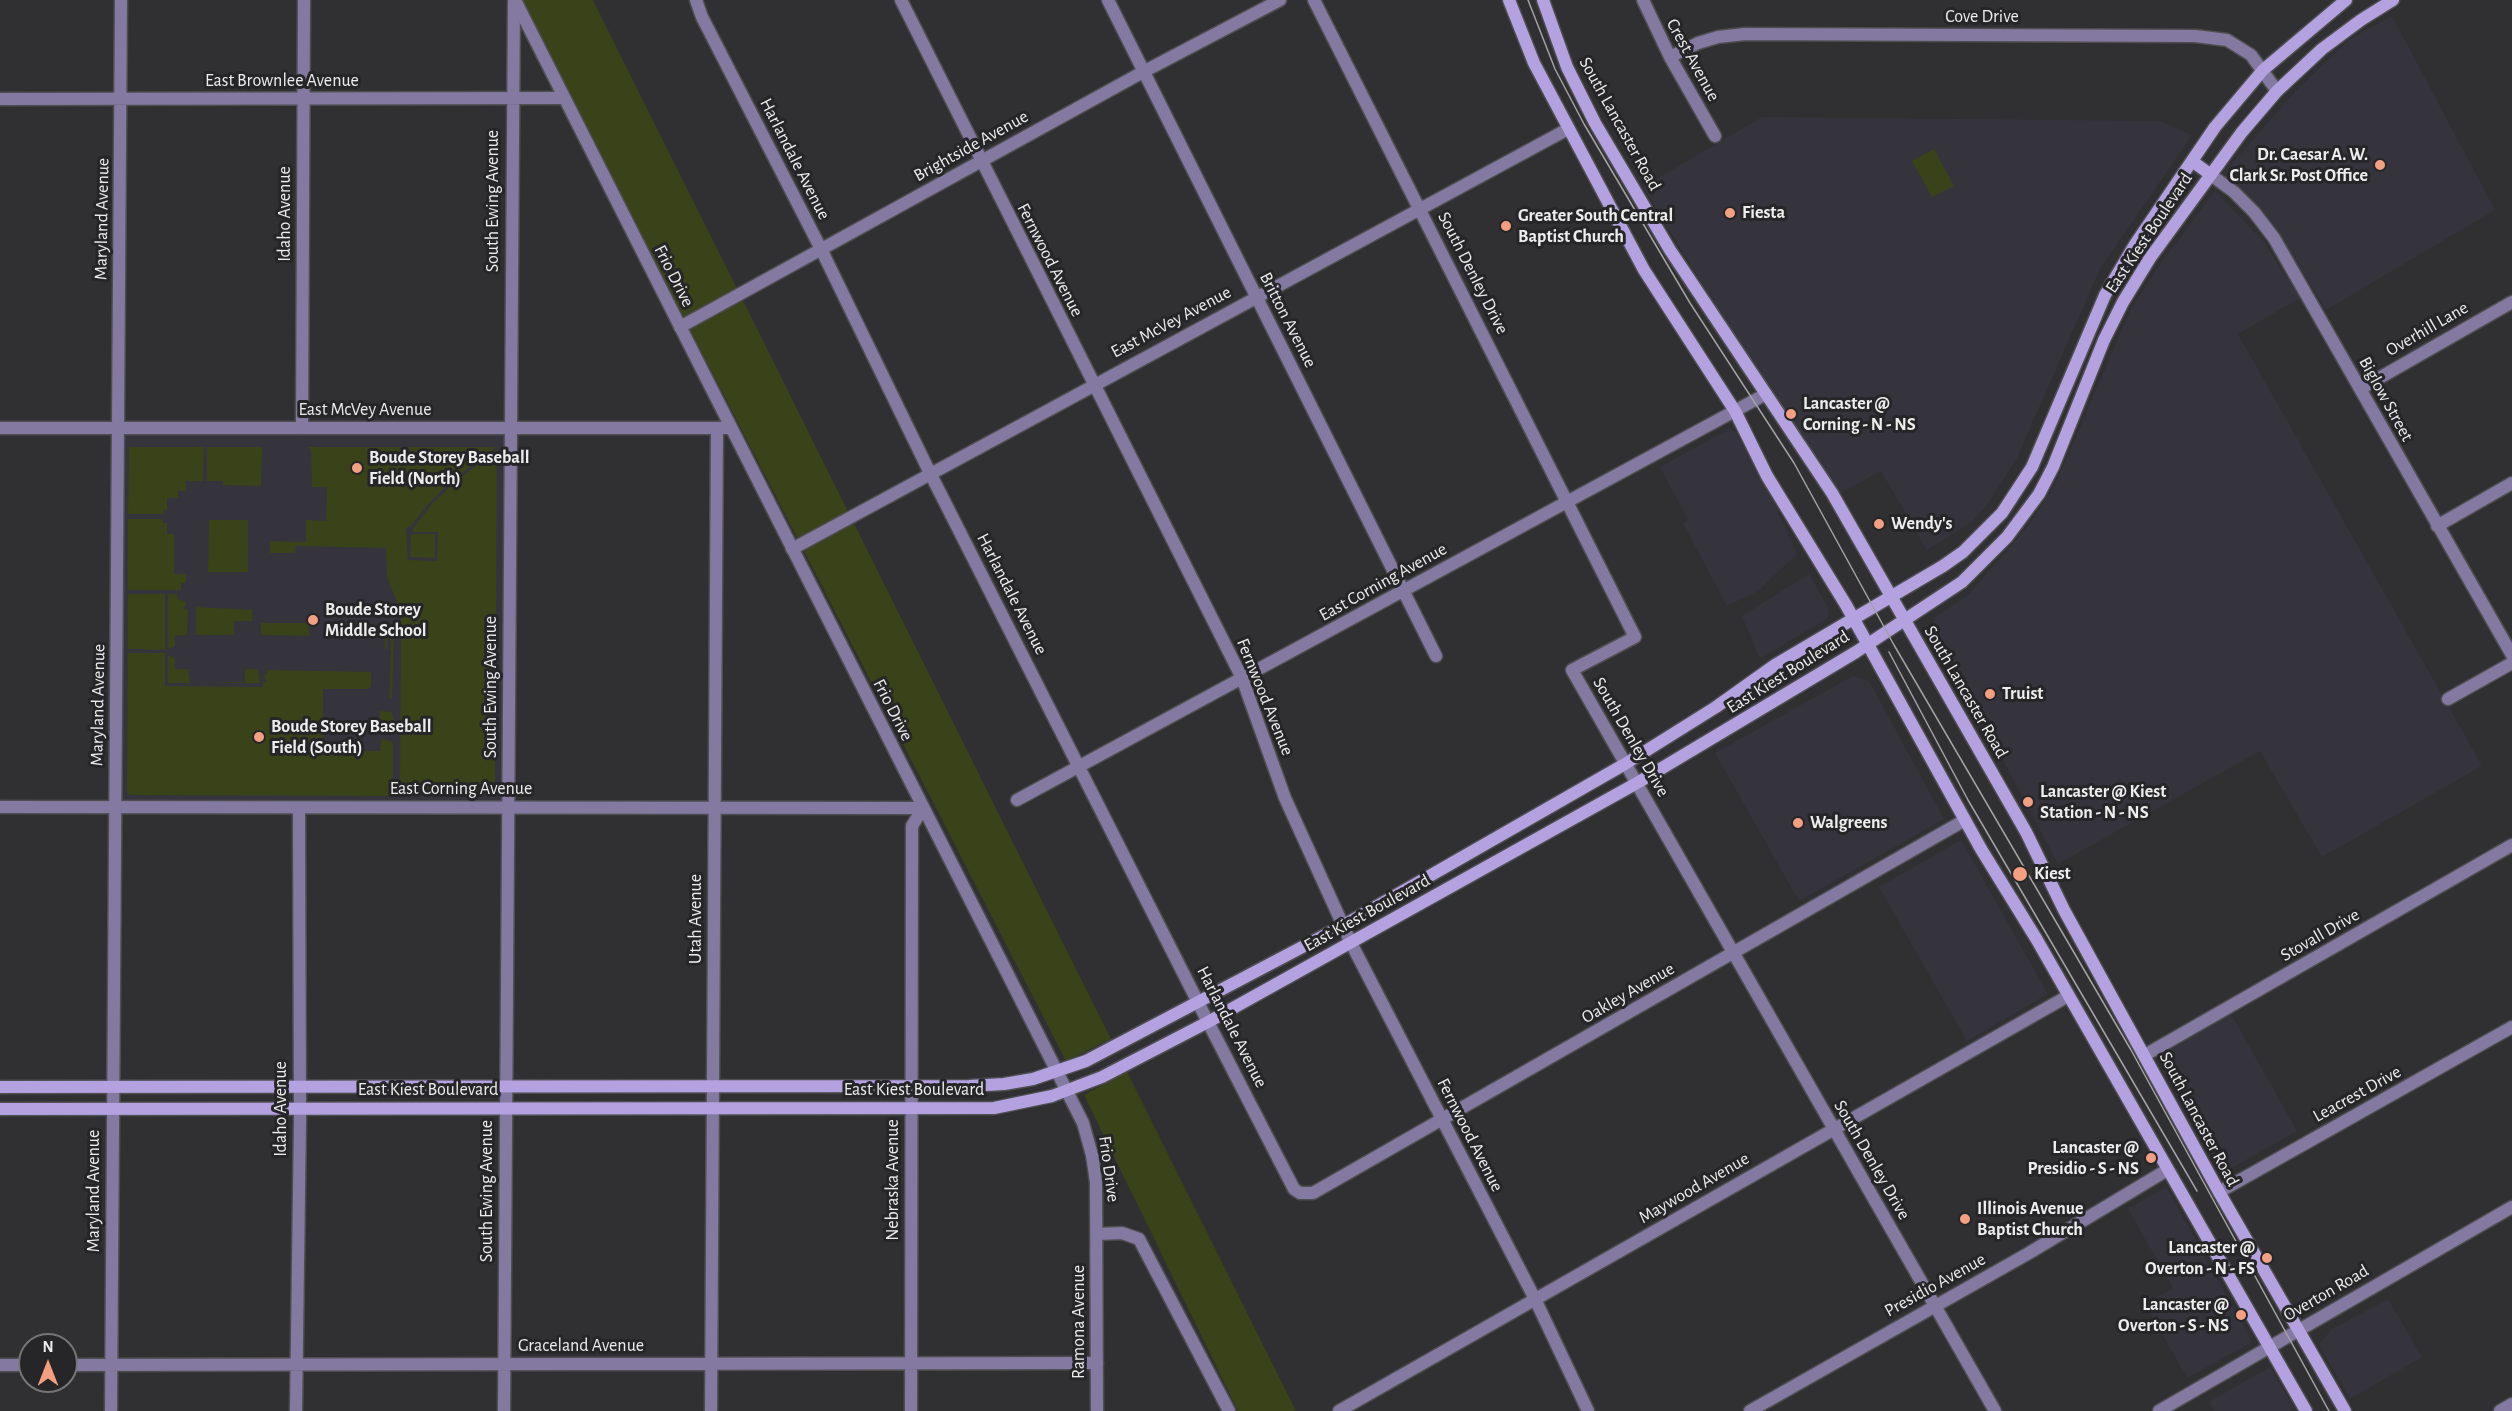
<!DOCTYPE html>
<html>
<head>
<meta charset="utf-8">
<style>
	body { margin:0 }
	#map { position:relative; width:2512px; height:1411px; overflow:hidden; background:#303032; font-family:"Alegreya Sans",sans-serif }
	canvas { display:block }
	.north { position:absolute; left:18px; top:1333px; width:60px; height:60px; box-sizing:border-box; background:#262628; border:2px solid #767677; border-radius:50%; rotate:0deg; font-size:16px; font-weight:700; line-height:24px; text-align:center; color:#ededee }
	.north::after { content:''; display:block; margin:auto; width:21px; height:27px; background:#f3a082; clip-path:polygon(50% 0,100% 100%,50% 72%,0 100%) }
</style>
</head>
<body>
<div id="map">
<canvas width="2512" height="1411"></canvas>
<div class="north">N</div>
</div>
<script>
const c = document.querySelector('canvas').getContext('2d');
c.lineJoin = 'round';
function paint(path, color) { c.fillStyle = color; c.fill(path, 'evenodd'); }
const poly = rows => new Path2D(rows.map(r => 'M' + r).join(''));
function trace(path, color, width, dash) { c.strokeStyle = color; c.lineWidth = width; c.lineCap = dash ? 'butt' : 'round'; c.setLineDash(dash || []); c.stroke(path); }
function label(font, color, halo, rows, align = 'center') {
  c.font = font + ' "Alegreya Sans",sans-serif'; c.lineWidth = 6; c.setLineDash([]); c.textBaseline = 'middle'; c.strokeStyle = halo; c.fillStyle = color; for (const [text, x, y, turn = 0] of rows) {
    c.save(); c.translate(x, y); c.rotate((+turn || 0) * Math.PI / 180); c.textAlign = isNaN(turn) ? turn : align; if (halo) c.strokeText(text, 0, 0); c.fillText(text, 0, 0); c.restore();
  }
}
const built = poly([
	[2392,16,2495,210,2326,310,2272,222,2226,175,2227,169,2296,91,2350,39],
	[1762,117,2160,121,2192,135,2100,269,2016,460,1986,506,1972,522,1927,550,1881,471,1837,495,1726,323,1643,187],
	[2215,191,2263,241,2300,298,2238,334,2482,766,2322,857,2260,751,2058,864,1993,741,1930,633,1934,618,1968,595,2029,525,2055,485,2130,311,2159,266],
	[509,427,508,807,115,807,118,428],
	[1727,430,1735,431,1763,479,1797,554,1758,591,1727,606,1683,523,1688,520,1660,467],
	[1809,574,1828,607,1828,618,1760,659,1742,616],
	[1853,676,1869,681,1944,819,1799,901,1715,753],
	[1961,840,2048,994,1967,1041,1879,887],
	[2231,1014,2297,1131,2230,1169,2186,1092,2168,1050],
	[2166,1187,2252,1342,2187,1378,2145,1304,2173,1288,2128,1209],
	[2388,1299,2422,1357,2350,1399,2319,1344,2332,1329],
	[2270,1367,2294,1408,2289,1411,2214,1411,2209,1402]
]);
const green = poly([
	[521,0,593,0,1111,1039,1066,1061],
	[1934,149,1954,186,1932,197,1912,161],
	[129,447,204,447,203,481,186,481,186,491,178,491,178,498,167,498,167,510,164,510,164,514,128,514],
	[207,447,262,447,261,486,223,485,223,481,207,481],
	[307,447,496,447,450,482,430,502,410,527,406,528,408,560,437,561,438,532,413,532,413,529,432,504,453,484,497,449,495,792,492,795,400,795,401,613,387,576,386,548,296,546,295,553,270,553,270,541,306,542,306,520,326,521,327,487,312,487,311,450],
	[128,519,163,519,163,523,167,523,167,534,174,534,174,574,186,574,186,583,181,583,181,590,128,590],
	[209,520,248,520,248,572,208,572],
	[411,534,435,534,435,558,410,557],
	[128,594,165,594,165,650,128,649],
	[168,594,177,594,177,599,187,602,184,608,188,610,187,635,175,636,175,646,168,649],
	[196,607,252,610,252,621,234,621,234,635,196,635],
	[261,623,309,623,309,636,261,635],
	[350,628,387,629,388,648,391,648,391,629,394,631,392,698,389,699,391,649,385,648,385,636,338,635],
	[128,653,165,653,165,686,263,687,263,682,266,682,264,674,267,674,267,670,371,672,371,686,368,689,323,689,323,751,380,751,381,739,391,741,393,744,393,796,130,795,127,793],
	[168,655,175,659,175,669,188,669,190,683,168,683],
	[245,669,258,669,260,683,194,683,245,682],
	[380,711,392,712,394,724,390,729,380,729],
	[1127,1072,1296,1411,1238,1411,1084,1095]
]);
const minor = poly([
	[696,0,702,17,821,249,930,473,1208,1022,1294,1189,1300,1193,1313,1193,1965,820],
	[901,0,1242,678,1285,798,1351,943,1535,1299,1588,1411],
	[1108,0,1436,656],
	[1314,0,1635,637,1572,670,1995,1411],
	[1643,0,1670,57,1715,136],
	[1670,57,1698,43,1718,37,1745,34,2195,36,2227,40,2251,55,2277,91],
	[0,99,564,98],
	[2211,175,2234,192,2254,212,2274,238,2512,655],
	[680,327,1143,72,1280,0],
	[2360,389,2512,302],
	[302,428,304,0],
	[2437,526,2512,483],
	[792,549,1568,129],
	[2448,699,2512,663],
	[1017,800,1766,394],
	[2145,1055,2512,845],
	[2219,1192,2512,1027],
	[1097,1234,1122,1233,1139,1239,1229,1411],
	[0,1365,30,1365],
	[66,1365,1097,1363],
	[111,1411,121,0],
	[296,1411,300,1120,299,808],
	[504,1411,514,0],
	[711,1411,717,428],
	[911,1411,912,826,923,808],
	[1750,1411,2029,1253,2167,1170],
	[2500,1411,2512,1404]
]);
const tertiary = poly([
	[515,0,1083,1123,1092,1155,1096,1182,1097,1411],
	[0,428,730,428],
	[0,807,923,808],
	[1339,1411,2068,996],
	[2159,1411,2512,1207]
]);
const secondary = poly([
	[1509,0,1534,63,1644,270,1735,411,1767,476,1846,605,1981,849,2037,940,2306,1411],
	[1543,0,1567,67,1595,123,1670,250,1832,493,2026,832,2064,910,2219,1192,2345,1411],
	[2192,161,2211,175],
	[0,1087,969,1086,1004,1084,1033,1079,1086,1061,1344,925,1625,764,1716,707,1775,665,1943,566,1963,552,2002,513,2032,467,2105,295,2134,246,2215,127,2263,70,2346,0],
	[0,1109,994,1108,1052,1096,1102,1077,1208,1022,1637,783,1856,652,1962,582,2007,537,2039,494,2053,467,2104,340,2123,302,2150,258,2242,132,2277,91,2322,49,2361,20,2393,0]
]);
const tram = poly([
	[1528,0,1555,69,1584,124,1690,303,1794,463,1894,645,2131,1050,2329,1411],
	[1889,652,1968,800,2197,1191]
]);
const markers = [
	[2380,165,6,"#f3a082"],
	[1730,213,6,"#f3a082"],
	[1506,226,6,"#f3a082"],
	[1791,414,6,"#f3a082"],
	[357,468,6,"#f3a082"],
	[1879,524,6,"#f3a082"],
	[313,620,6,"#f3a082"],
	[1990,694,6,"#f3a082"],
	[259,737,6,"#f3a082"],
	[2028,802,6,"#f3a082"],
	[1798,823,6,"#f3a082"],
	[2020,874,8,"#f3a082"],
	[2151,1158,6,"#f3a082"],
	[1965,1219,6,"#f3a082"],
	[2267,1258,6,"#f3a082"],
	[2241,1315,6,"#f3a082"]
];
const streetNames = [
	["Cove Drive",1982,17],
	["Crest Avenue",1693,60,61],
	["East Brownlee Avenue",282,81],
	["South Lancaster Road",1620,124,61],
	["Brightside Avenue",971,146,-29],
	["Harlandale Avenue",795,159,63],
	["South Ewing Avenue",493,201,-90],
	["Idaho Avenue",285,214,-90],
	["Maryland Avenue",102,219,-89],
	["East Kiest Boulevard",2149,233,-56],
	["Fernwood Avenue",1050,260,63],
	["South Denley Drive",1473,273,63],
	["Frio Drive",674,276,63],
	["Britton Avenue",1288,320,63],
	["East McVey Avenue",1171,322,-28],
	["Overhill Lane",2427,329,-30],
	["Biglow Street",2386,399,61],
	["East McVey Avenue",365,410],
	["East Corning Avenue",1383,582,-29],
	["Harlandale Avenue",1012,594,63],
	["East Kiest Boulevard",1788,672,-32],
	["South Ewing Avenue",491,687,-90],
	["South Lancaster Road",1966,692,60],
	["Fernwood Avenue",1265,697,68],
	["Maryland Avenue",98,705,-89],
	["Frio Drive",893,710,63],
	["South Denley Drive",1631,737,60],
	["East Corning Avenue",461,789],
	["East Kiest Boulevard",1367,913,-29],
	["Utah Avenue",696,919,-90],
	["Stovall Drive",2320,935,-30],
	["Oakley Avenue",1628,993,-30],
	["Harlandale Avenue",1232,1027,63],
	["East Kiest Boulevard",428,1090],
	["East Kiest Boulevard",914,1090],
	["Leacrest Drive",2357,1094,-29],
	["Idaho Avenue",281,1109,-90],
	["South Lancaster Road",2199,1119,62],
	["Fernwood Avenue",1470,1135,63],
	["South Denley Drive",1872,1160,60],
	["Frio Drive",1109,1169,82],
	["Nebraska Avenue",893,1180,-90],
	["Maywood Avenue",1694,1188,-30],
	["Maryland Avenue",94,1191,-90],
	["South Ewing Avenue",487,1191,-90],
	["Presidio Avenue",1935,1285,-29],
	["Overton Road",2326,1293,-30],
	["Ramona Avenue",1079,1322,-90],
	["Graceland Avenue",581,1346]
];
const poiNames = [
	["Dr. Caesar A. W.",2368,155,"right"],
	["Clark Sr. Post Office",2368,176,"right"],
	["Fiesta",1742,213],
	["Greater South Central",1518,216],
	["Baptist Church",1518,237],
	["Lancaster @",1803,404],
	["Corning - N - NS",1803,425],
	["Boude Storey Baseball",369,458],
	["Field (North)",369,479],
	["Wendy's",1891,524],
	["Boude Storey",325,610],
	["Middle School",325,631],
	["Truist",2002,694],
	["Boude Storey Baseball",271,727],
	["Field (South)",271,748],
	["Lancaster @ Kiest",2040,792],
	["Station - N - NS",2040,813],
	["Walgreens",1810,823],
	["Kiest",2034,874],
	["Lancaster @",2139,1148,"right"],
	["Presidio - S - NS",2139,1169,"right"],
	["Illinois Avenue",1977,1209],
	["Baptist Church",1977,1230],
	["Lancaster @",2255,1248,"right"],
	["Overton - N - FS",2255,1269,"right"],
	["Lancaster @",2229,1305,"right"],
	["Overton - S - NS",2229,1326,"right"]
];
paint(built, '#35343d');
paint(green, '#3a4219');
trace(minor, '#4e4e50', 15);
trace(tertiary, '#4e4e50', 15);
trace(secondary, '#4e4e50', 15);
trace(minor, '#8479a0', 12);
trace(tertiary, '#8479a0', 12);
trace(secondary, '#b3a1e0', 12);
trace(tram, '#a2a2a3', 1.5);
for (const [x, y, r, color] of markers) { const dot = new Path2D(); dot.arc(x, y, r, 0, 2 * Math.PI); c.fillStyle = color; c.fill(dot); trace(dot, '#262628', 2); }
label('18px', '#ededee', '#262628', streetNames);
label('bold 18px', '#ededee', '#262628', poiNames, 'left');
</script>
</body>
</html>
